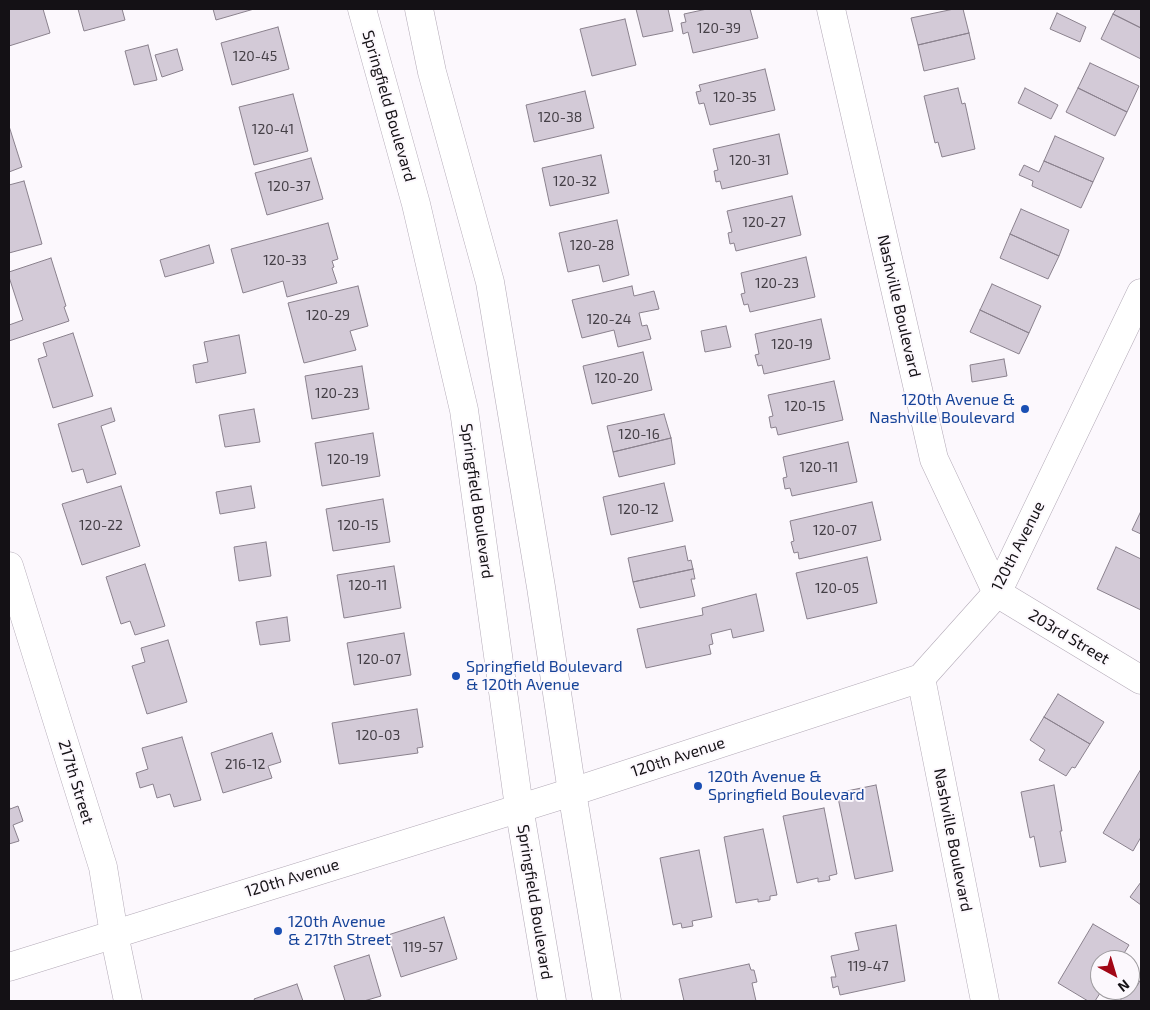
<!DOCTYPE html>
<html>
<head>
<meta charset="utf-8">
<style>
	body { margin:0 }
	#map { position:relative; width:1150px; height:1010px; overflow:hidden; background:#fcf8fd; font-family:"Exo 2",sans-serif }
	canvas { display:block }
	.frame { position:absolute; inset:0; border:10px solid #141115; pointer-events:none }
	.north { position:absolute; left:1090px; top:950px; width:50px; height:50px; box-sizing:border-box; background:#fcf8fd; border:1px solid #9f9ca0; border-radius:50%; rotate:141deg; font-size:14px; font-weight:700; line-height:20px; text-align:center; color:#141115 }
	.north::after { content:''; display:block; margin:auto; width:18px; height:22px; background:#a20716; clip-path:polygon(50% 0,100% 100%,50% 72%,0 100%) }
</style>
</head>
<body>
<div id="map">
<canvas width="1150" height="1010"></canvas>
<div class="frame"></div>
<div class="north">N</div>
</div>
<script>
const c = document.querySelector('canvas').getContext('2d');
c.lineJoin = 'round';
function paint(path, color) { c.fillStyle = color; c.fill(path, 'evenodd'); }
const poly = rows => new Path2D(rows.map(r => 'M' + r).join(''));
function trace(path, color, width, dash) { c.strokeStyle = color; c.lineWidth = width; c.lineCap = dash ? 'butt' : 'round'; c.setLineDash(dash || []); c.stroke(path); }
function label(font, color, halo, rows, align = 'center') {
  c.font = font + ' "Exo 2",sans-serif'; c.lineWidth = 4; c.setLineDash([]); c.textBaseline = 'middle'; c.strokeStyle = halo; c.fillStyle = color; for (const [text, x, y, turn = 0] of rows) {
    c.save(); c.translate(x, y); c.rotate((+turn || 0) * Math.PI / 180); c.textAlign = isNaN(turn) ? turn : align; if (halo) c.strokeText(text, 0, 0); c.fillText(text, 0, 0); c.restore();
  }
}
const building = poly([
	[9,9,43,9,50,33,9,46,9,9],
	[78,9,122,9,125,20,84,31,78,9],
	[213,9,254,9,216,20,213,9],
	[636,9,668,9,673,31,643,37,636,9],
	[707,9,750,9,758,38,693,53,688,32,683,34,681,23,686,22,684,14,707,9],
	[954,9,963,9,969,33,918,45,911,18,954,9],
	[1116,9,1141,9,1141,28,1113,14,1116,9],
	[1057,13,1086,27,1080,42,1050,29,1057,13],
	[1113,14,1141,28,1141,59,1101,39,1113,14],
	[625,19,636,65,592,76,580,29,625,19],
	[278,27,289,69,232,85,221,43,278,27],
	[969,33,975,59,924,71,918,45,969,33],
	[148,45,157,80,134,85,125,51,148,45],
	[177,49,183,70,162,77,155,55,177,49],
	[1090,63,1139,86,1127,112,1078,88,1090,63],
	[765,69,775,110,710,125,704,103,699,104,696,92,701,91,699,85,765,69],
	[958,88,962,104,965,103,975,149,942,157,938,142,935,143,924,96,958,88],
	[1025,88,1058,105,1051,119,1018,103,1025,88],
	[1078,88,1127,112,1115,136,1066,112,1078,88],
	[585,91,594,128,534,142,526,105,585,91],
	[293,94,308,151,254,165,239,107,293,94],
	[9,126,22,167,9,172,9,126],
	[779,134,788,174,722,189,720,181,716,182,714,171,718,170,713,149,779,134],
	[1055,136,1104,158,1093,182,1044,161,1055,136],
	[601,155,609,193,550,206,542,168,601,155],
	[311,158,323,199,267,215,255,173,311,158],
	[1044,161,1093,182,1081,208,1032,186,1033,181,1019,175,1024,165,1039,172,1044,161],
	[24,181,42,244,9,253,9,185,24,181],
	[792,196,801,235,736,251,734,243,730,244,728,233,732,232,727,211,792,196],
	[1021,209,1069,230,1059,256,1010,234,1021,209],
	[617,220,629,275,603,282,599,265,568,272,559,233,617,220],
	[328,223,338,259,332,261,334,267,332,268,337,283,287,297,283,281,243,293,231,249,328,223],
	[1010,234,1059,256,1048,279,1000,258,1010,234],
	[209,245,214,263,165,277,160,260,209,245],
	[806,257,815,297,750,312,748,304,744,305,741,294,745,293,741,273,806,257],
	[51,258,66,306,64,307,69,321,9,341,9,325,23,320,9,277,9,272,51,258],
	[992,284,1041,306,1029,333,980,310,992,284],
	[358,286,368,326,350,331,356,350,304,363,288,303,358,286],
	[632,286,634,296,654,291,659,309,639,313,642,326,647,325,651,339,618,347,614,330,582,338,572,300,632,286],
	[980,310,1029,333,1019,354,970,332,980,310],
	[821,319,830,359,764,374,762,365,758,366,755,355,759,354,755,334,821,319],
	[726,326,731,347,705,352,701,331,726,326],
	[73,333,93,396,53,408,38,359,47,356,43,343,73,333],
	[239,335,246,373,196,383,193,365,208,362,204,342,239,335],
	[643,352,652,390,592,404,583,366,643,352],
	[1004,359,1007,376,972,382,970,365,1004,359],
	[362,366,369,409,312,419,305,376,362,366],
	[834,381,843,420,778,435,776,427,771,428,769,417,773,416,768,395,834,381],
	[111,408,115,421,101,426,116,474,87,483,83,469,72,472,58,424,111,408],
	[254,409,260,442,225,447,219,415,254,409],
	[664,414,671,438,613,452,607,426,664,414],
	[373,433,380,476,322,486,315,443,373,433],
	[671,438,675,464,619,477,613,452,671,438],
	[848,442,857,482,792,496,790,488,785,489,783,478,787,477,783,457,848,442],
	[664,483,673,521,611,535,603,497,664,483],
	[121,486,140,546,82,565,62,504,121,486],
	[251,486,255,508,220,514,216,492,251,486],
	[383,499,390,542,333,551,326,509,383,499],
	[872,502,881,540,799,559,798,552,794,553,791,542,794,541,790,521,872,502],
	[1141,511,1141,534,1132,530,1141,511],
	[266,542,271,576,239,581,234,547,266,542],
	[685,546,688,561,691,560,693,569,633,582,628,558,685,546],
	[1116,547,1141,559,1141,610,1097,589,1116,547],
	[867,557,877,603,807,619,796,573,867,557],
	[145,564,165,626,135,635,130,621,121,624,106,577,145,564],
	[394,566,401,608,344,618,337,575,394,566],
	[693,569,695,579,691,579,695,596,640,608,633,582,693,569],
	[756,594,764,631,733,638,731,629,711,634,713,644,709,645,711,654,646,668,637,629,703,615,702,608,756,594],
	[287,617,290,641,260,645,256,622,287,617],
	[404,633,411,675,354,685,347,643,404,633],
	[168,640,187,702,147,714,132,666,145,662,141,648,168,640],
	[1058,694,1104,722,1090,744,1044,717,1058,694],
	[417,709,423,747,417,748,418,753,339,764,332,723,417,709],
	[1044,717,1090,744,1075,768,1072,767,1066,776,1039,760,1045,750,1030,740,1044,717],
	[272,733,281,762,268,766,272,778,223,793,211,753,272,733],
	[182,737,201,800,174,807,170,794,157,798,153,784,140,788,136,773,148,769,142,748,182,737],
	[1141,769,1141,837,1133,851,1103,833,1141,769],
	[876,785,893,871,855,879,837,793,876,785],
	[1054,785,1062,831,1060,831,1066,862,1040,867,1034,836,1030,838,1021,792,1054,785],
	[9,805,10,809,18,806,23,821,13,825,19,841,9,844,9,805],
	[824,808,837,874,829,876,830,880,818,882,818,878,797,883,783,816,824,808],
	[763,829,777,895,770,896,770,900,758,902,758,899,736,903,724,837,763,829],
	[699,850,712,917,692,921,693,926,682,928,681,923,673,925,660,858,699,850],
	[1141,882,1141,905,1130,897,1141,882],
	[444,917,457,959,401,977,388,935,444,917],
	[1093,924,1129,945,1120,960,1100,960,1100,990,1102,990,1095,1001,1088,1001,1058,983,1093,924],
	[896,925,905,981,840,995,838,986,833,988,831,977,836,977,831,956,859,950,855,933,896,925],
	[369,955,381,996,364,1001,345,1001,334,966,369,955],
	[749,964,751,970,754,970,757,982,752,983,756,1001,684,1001,679,979,749,964],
	[1141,979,1141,1001,1120,1001,1126,990,1130,990,1131,982,1137,986,1141,979],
	[297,984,303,1001,255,1001,254,999,297,984]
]);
const street = poly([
	[831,9,934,459,997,593,1141,680],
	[9,566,103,867,114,934,128,1001],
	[921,678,985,1001]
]);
const secondary = poly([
	[9,967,572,792,921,678,997,593,1141,293]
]);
const primary = poly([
	[362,9,416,204,464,410,519,807,552,1001],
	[419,9,432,72,490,282,541,587,572,792,607,1001]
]);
const markers = [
	[1025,409,5,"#1a4fb4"],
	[456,676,5,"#1a4fb4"],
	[698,786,5,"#1a4fb4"],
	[278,931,5,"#1a4fb4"]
];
const numberNames = [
	["120-39",719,28],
	["120-45",255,56],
	["120-35",735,97],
	["120-38",560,117],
	["120-41",273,129],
	["120-31",750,160],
	["120-32",575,181],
	["120-37",289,186],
	["120-27",764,222],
	["120-28",592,245],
	["120-33",285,260],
	["120-23",777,283],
	["120-29",328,315],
	["120-24",609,319],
	["120-19",792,344],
	["120-20",617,378],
	["120-23",337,393],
	["120-15",805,406],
	["120-16",639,434],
	["120-19",348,459],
	["120-11",819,467],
	["120-12",638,509],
	["120-22",101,525],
	["120-15",358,525],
	["120-07",835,530],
	["120-11",368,585],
	["120-05",837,588],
	["120-07",379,659],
	["120-03",378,735],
	["216-12",245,764],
	["119-57",423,947],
	["119-47",868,966]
];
const streetNames = [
	["Springfield Boulevard",389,106,74],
	["Nashville Boulevard",899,306,77],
	["Springfield Boulevard",477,501,82],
	["120th Avenue",1018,546,-63],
	["203rd Street",1069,637,31],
	["120th Avenue",678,757,-18],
	["217th Street",76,782,73],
	["Nashville Boulevard",953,840,79],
	["120th Avenue",292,878,-17],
	["Springfield Boulevard",535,902,81]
];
const transitNames = [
	["120th Avenue &",1015,400,"right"],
	["Nashville Boulevard",1015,418,"right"],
	["Springfield Boulevard",466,667],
	["& 120th Avenue",466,685],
	["120th Avenue &",708,777],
	["Springfield Boulevard",708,795],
	["120th Avenue",288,922],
	["& 217th Street",288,940]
];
paint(building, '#d3cad7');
trace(building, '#8a818d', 1);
trace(street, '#b3aab7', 29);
trace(secondary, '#b3aab7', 29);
trace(primary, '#b3aab7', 29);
trace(street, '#fff', 28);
trace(secondary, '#fff', 28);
trace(primary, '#fff', 28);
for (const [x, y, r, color] of markers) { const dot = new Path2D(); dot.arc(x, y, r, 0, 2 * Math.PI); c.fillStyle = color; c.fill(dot); trace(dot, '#fcf8fd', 2); }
label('14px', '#443f46', null, numberNames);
label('16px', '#141115', '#fcf8fd', streetNames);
label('16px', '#164399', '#fcf8fd', transitNames, 'left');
</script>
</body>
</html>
